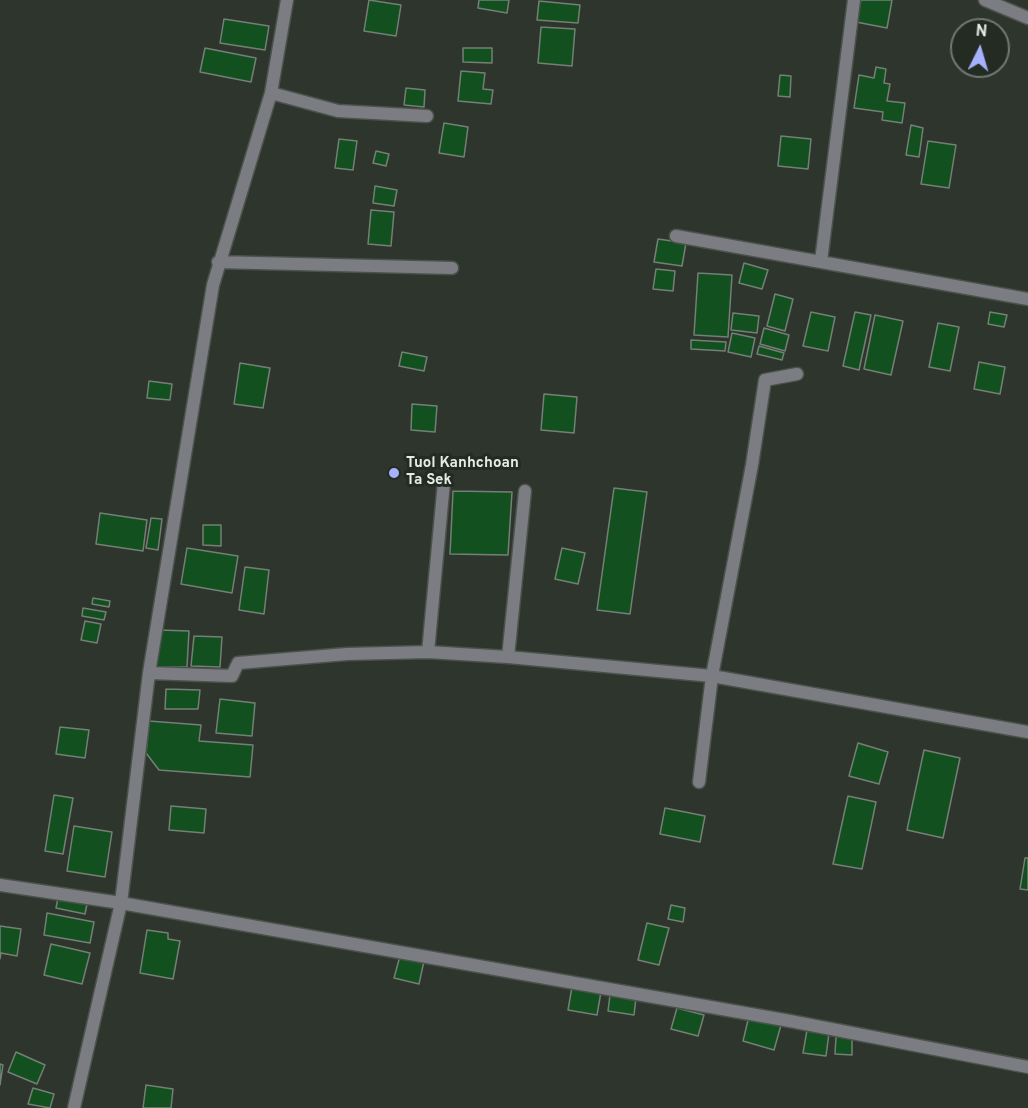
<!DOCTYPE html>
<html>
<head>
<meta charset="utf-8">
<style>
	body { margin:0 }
	#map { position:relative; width:1028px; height:1108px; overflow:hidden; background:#2d352d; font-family:Overpass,sans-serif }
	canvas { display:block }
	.north { position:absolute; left:950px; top:18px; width:60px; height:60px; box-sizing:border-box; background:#232b23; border:2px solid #717871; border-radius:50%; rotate:5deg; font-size:16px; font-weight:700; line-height:24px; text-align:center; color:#e6ebe6 }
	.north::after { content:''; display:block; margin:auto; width:21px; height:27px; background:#a6b1fc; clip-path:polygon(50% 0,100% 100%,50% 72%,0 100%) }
</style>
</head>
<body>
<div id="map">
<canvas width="1028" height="1108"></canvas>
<div class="north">N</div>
</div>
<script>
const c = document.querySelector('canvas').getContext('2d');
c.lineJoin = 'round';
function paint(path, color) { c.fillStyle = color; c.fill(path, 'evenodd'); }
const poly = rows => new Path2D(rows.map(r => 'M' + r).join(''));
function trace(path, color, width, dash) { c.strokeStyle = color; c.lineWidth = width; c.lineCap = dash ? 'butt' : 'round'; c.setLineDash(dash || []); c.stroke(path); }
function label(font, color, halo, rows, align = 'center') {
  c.font = font + ' Overpass,sans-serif'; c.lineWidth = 6; c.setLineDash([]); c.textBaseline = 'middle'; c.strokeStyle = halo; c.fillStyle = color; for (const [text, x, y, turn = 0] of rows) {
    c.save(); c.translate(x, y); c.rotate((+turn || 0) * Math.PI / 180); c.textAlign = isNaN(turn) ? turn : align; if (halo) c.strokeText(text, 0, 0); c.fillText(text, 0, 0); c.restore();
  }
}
const building = poly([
	[369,0,401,5,396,36,364,31,369,0],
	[479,0,509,0,507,13,478,8,479,0],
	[861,0,892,0,887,28,856,22,861,0],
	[539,1,580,5,578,23,537,20,539,1],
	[224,19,269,26,265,50,220,43,224,19],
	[541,27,575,29,572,66,538,63,541,27],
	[205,48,256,58,251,82,200,72,205,48],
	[463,48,492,48,492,63,463,62,463,48],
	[876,67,886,69,884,83,890,84,887,101,905,103,902,123,882,120,883,112,854,108,859,75,874,78,876,67],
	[461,71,485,73,483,89,493,90,491,104,458,101,461,71],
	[780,75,791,76,790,97,778,96,780,75],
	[406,88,425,90,424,107,404,105,406,88],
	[444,123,468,127,464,157,439,153,444,123],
	[911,125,923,128,919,157,906,155,911,125],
	[781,136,811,139,808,169,778,166,781,136],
	[339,139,357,141,353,170,335,168,339,139],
	[928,141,956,145,949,188,921,184,928,141],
	[376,151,389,154,386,166,373,163,376,151],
	[375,186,397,190,394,206,373,203,375,186],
	[371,210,394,212,391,246,368,244,371,210],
	[658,239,686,243,682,266,654,262,658,239],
	[744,263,768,270,762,289,739,283,744,263],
	[656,269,675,271,673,291,653,289,656,269],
	[698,273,732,275,728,337,694,335,698,273],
	[775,294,793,299,785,331,767,326,775,294],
	[811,312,835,317,828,351,803,346,811,312],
	[855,312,871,315,859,370,843,366,855,312],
	[990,312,1007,315,1004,327,988,324,990,312],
	[733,313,759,316,757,333,731,330,733,313],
	[875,315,903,321,891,375,864,369,875,315],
	[938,323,959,327,950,371,929,367,938,323],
	[764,328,789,335,785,351,760,344,764,328],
	[732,333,755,338,751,357,728,352,732,333],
	[691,340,726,342,725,351,691,349,691,340],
	[759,346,784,353,782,360,757,354,759,346],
	[402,352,427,357,424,371,399,366,402,352],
	[979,362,1005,367,1000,394,974,389,979,362],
	[240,363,270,368,263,408,234,404,240,363],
	[149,381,172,384,170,400,147,398,149,381],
	[544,394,577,397,574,433,541,430,544,394],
	[412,404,437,406,435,432,411,430,412,404],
	[614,488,647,492,630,614,597,610,614,488],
	[453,491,512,492,508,555,450,554,453,491],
	[100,513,147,520,143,551,96,544,100,513],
	[151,518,162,519,158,550,146,548,151,518],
	[203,525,221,525,221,546,203,545,203,525],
	[187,548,238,556,232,593,181,584,187,548],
	[562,548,585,553,578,584,555,579,562,548],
	[245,567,269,570,264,614,239,610,245,567],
	[93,598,110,601,109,607,92,604,93,598],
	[83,608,106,612,104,620,82,616,83,608],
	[85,621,101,624,97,643,81,640,85,621],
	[159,630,189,631,187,667,156,667,159,630],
	[194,636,222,637,220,667,191,666,194,636],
	[166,689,200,690,198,709,165,709,166,689],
	[220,699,255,703,252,736,216,733,220,699],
	[149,721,201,725,199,741,253,745,250,777,159,770,146,753,149,721],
	[60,727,89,730,85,758,56,754,60,727],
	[858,743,888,752,879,784,849,776,858,743],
	[924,750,960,758,943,838,907,830,924,750],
	[54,795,73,798,63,854,45,851,54,795],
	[848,796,876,802,862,869,833,864,848,796],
	[171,806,206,809,204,833,169,830,171,806],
	[665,808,705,816,700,842,660,834,665,808],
	[74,826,112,832,105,877,67,871,74,826],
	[1025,858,1028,858,1028,890,1020,889,1025,858],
	[58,898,87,904,85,914,56,908,58,898],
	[671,905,685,908,683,922,668,919,671,905],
	[47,913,94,922,90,943,44,935,47,913],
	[647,923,669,928,659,965,638,960,647,923],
	[0,926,21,929,17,956,1,953,0,959,0,926],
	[147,930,168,933,168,939,180,941,173,979,140,973,147,930],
	[51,944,90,953,82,984,44,975,51,944],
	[400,956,424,961,419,984,394,978,400,956],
	[572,987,601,992,597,1015,568,1010,572,987],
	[610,995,636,998,634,1015,608,1011,610,995],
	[677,1008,704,1015,698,1036,671,1029,677,1008],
	[749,1016,781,1025,774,1050,743,1041,749,1016],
	[807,1030,829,1033,826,1056,803,1053,807,1030],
	[836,1037,852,1038,852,1055,835,1054,836,1037],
	[16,1052,45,1065,37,1084,8,1072,16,1052],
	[0,1064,3,1065,0,1085,0,1064],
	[146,1085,173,1089,171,1108,143,1108,146,1085],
	[33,1088,54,1094,50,1108,28,1104,33,1088]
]);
const lane = poly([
	[428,652,444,482],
	[508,657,525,491]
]);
const street = poly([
	[985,0,1028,18],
	[271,93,338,111,427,116],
	[676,236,1028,299],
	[821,261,854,0],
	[218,262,452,268],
	[149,673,232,676,238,663,347,654,428,652,508,657,712,676,1028,732],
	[699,782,712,676,752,465,765,380,797,374],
	[0,885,121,903,790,1021,1028,1067],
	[74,1108,121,903,149,673,213,285,271,93,287,0]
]);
const markers = [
	[394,473,6,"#a6b1fc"]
];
const poiNames = [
	["Tuol Kanhchoan",406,464],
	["Ta Sek",406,481]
];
paint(building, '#135020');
trace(building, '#757f76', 1.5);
trace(lane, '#4b524b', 15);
trace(street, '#4b524b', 15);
trace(lane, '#7c7d82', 12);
trace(street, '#7c7d82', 12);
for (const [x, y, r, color] of markers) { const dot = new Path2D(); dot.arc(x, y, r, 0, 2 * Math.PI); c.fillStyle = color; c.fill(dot); trace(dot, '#232b23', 2); }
label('bold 15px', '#e6ebe6', '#232b23', poiNames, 'left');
</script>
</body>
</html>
